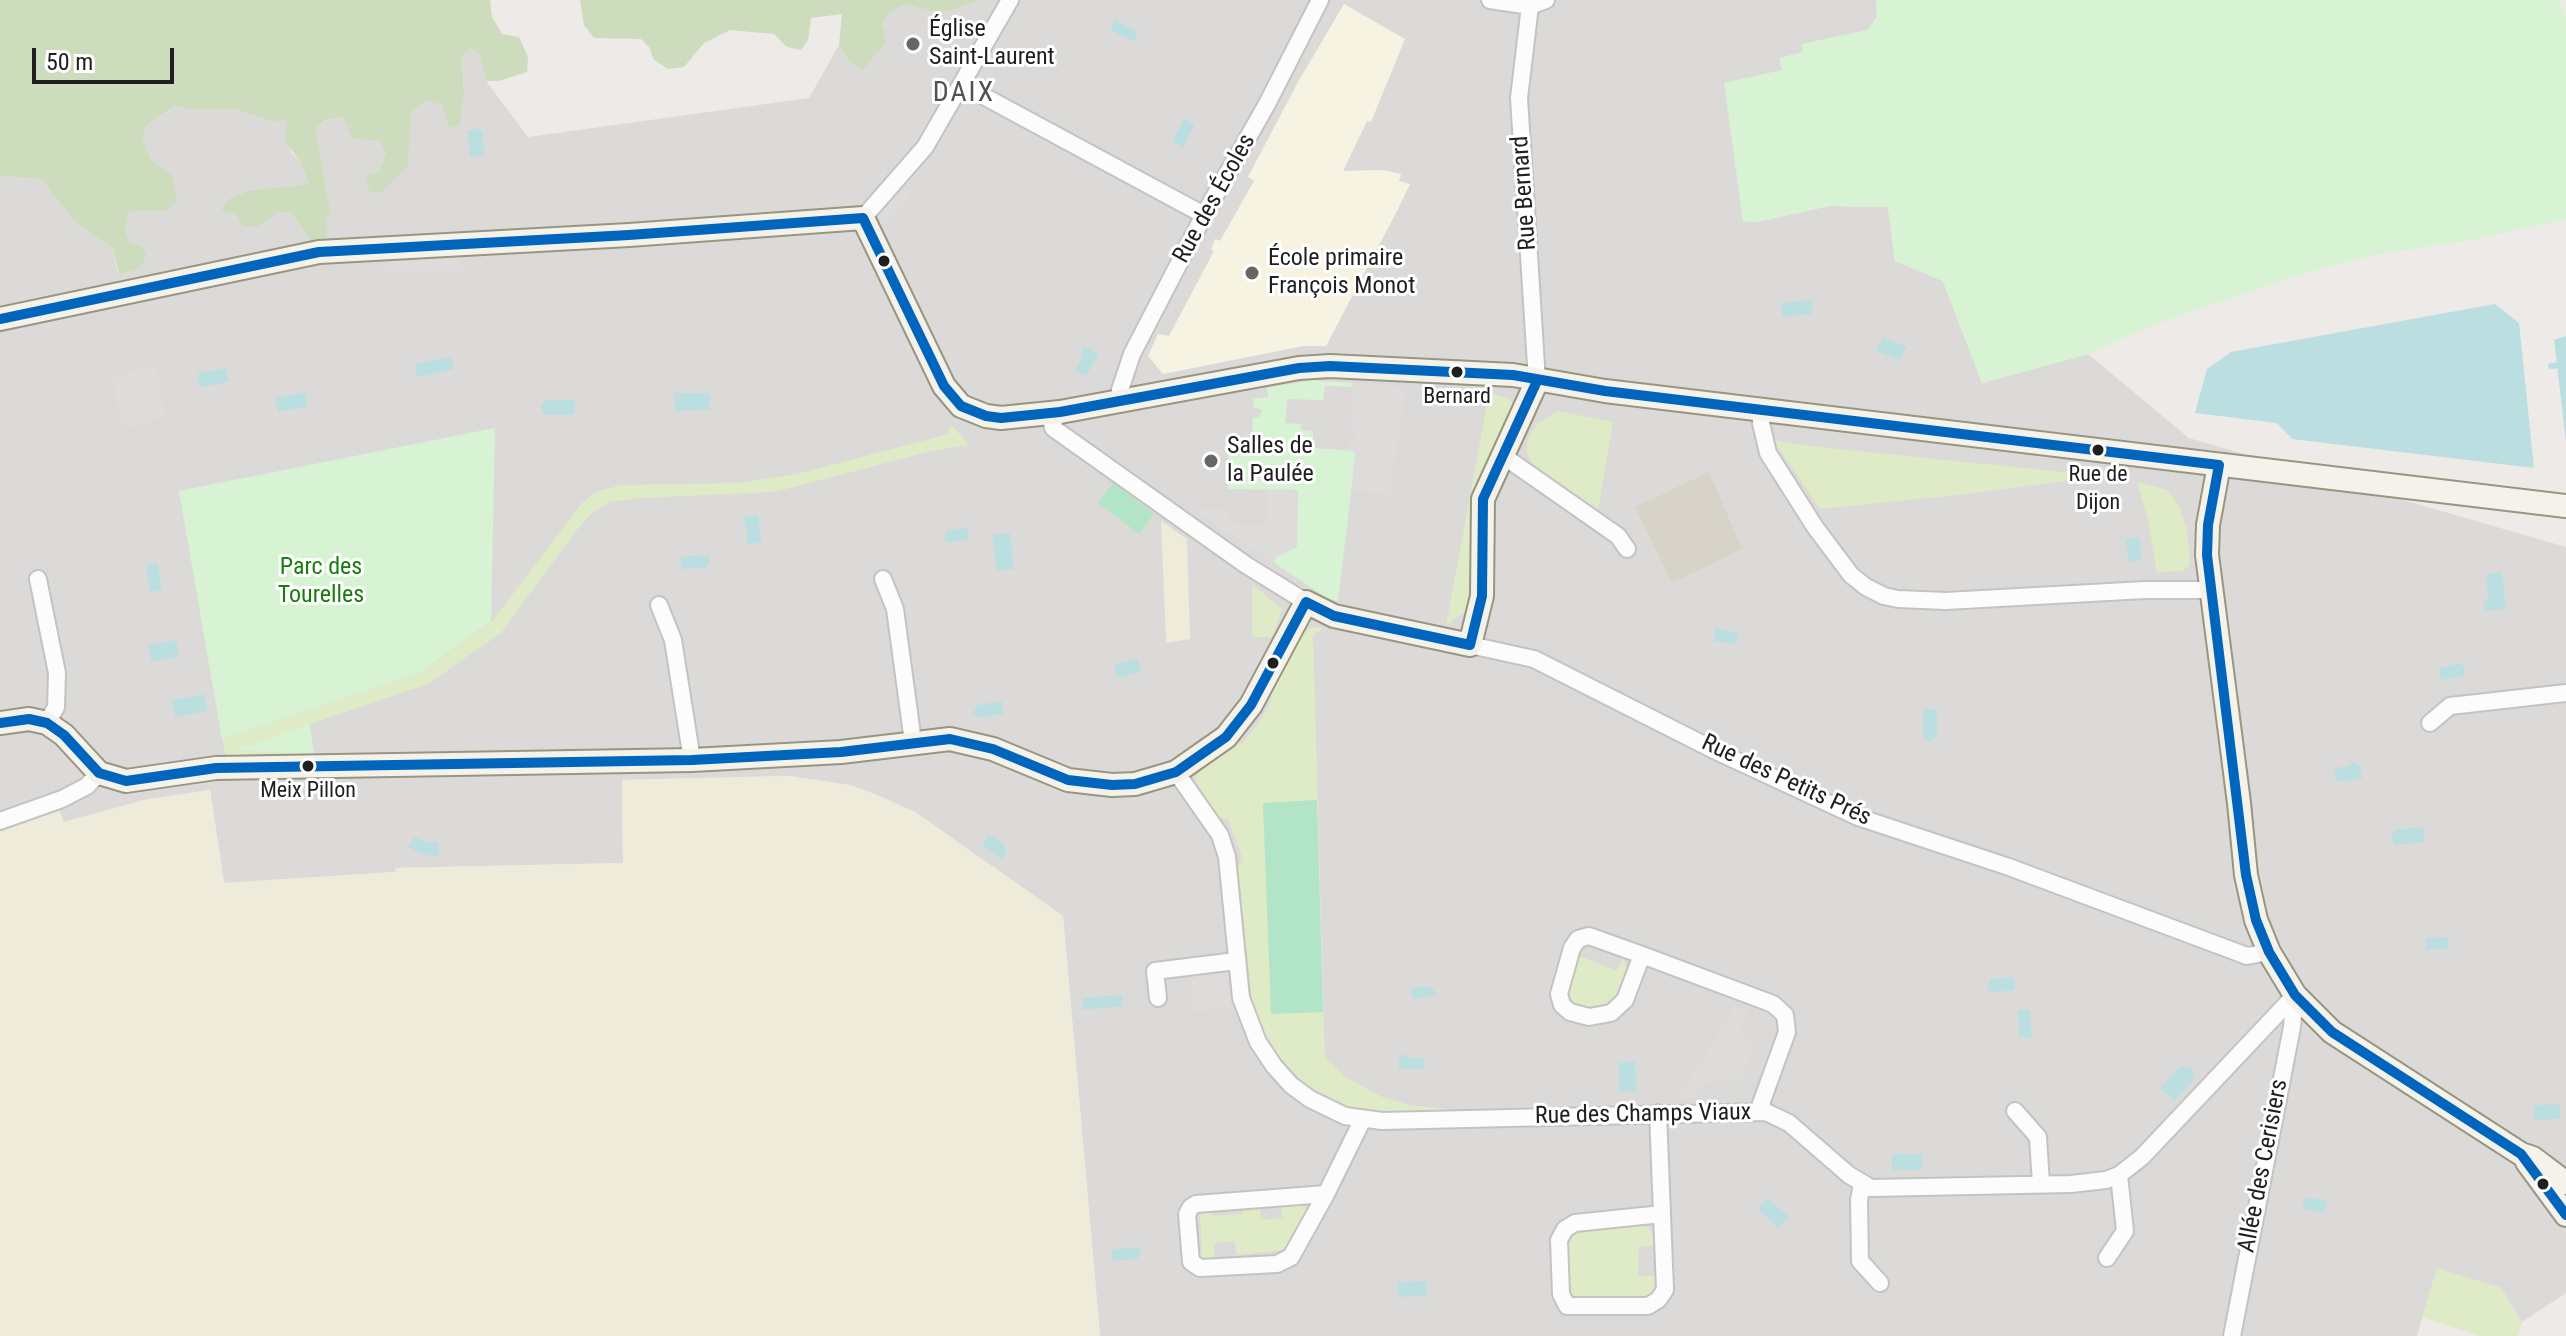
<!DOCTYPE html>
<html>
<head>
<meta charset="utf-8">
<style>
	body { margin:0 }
	#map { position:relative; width:2566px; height:1336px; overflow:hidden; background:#edeae8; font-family:"Roboto Condensed",sans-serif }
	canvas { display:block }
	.scale { position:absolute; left:32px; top:48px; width:142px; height:36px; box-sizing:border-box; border:4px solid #1f1f1f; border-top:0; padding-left:10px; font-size:24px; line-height:28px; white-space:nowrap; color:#1f1f1f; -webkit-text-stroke:6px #fff; paint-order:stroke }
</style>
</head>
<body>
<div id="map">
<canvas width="2566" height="1336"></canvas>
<div class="scale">50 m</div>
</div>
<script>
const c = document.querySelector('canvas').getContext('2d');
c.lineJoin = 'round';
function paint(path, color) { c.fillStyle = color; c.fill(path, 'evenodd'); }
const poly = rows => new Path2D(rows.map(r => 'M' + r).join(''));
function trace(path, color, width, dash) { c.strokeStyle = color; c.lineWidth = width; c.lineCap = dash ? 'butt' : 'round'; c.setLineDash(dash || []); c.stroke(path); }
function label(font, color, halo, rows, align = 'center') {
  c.font = font + ' "Roboto Condensed",sans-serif'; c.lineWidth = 6; c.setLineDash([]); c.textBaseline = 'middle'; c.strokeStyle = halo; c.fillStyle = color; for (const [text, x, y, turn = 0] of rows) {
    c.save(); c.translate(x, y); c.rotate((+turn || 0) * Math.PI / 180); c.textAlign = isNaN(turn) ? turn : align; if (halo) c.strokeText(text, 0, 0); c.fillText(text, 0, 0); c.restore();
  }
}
const residential = poly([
	[980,0,1876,0,1877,17,1868,30,1803,44,1803,52,1782,70,1743,221,1757,222,1829,206,1888,207,1895,261,1943,281,1982,383,2088,354,2189,438,2566,547,2566,1293,2522,1322,2501,1288,2437,1269,2417,1336,1100,1336,1063,916,915,812,875,794,850,785,789,776,622,780,623,863,396,868,396,872,224,883,210,790,144,800,64,822,0,822,0,176,41,179,73,220,113,249,118,274,142,247,130,244,125,231,128,211,167,211,172,175,150,158,143,139,147,125,176,106,190,110,234,109,273,122,288,118,291,152,300,161,309,184,251,190,236,214,256,227,279,212,291,212,314,246,328,243,326,219,331,214,316,129,327,120,343,117,379,140,386,154,378,172,366,176,408,165,412,111,427,101,443,105,449,127,464,95,462,56,471,48,479,54,486,81,528,137,809,98,839,45,848,61,862,70,889,13,905,4,941,14]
]);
const education = poly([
	[1344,4,1405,39,1371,122,1367,121,1343,171,1382,170,1401,174,1399,181,1410,184,1397,211,1326,346,1303,346,1163,374,1148,356,1158,334,1169,336,1214,251,1211,249,1215,239,1220,241,1254,181,1248,177,1298,82]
]);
const construction = poly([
	[1709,472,1742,549,1672,583,1635,507]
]);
const farmland = poly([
	[1161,521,1187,539,1190,639,1166,643],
	[789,776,850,785,915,812,1063,916,1100,1336,0,1336,0,822,58,807,64,822,144,800,210,790,224,883,395,872,396,868,623,863,622,780]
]);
const grass = poly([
	[1489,393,1510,399,1515,409,1469,608,1446,626],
	[1557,411,1613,422,1598,510,1532,464,1527,454,1527,441,1537,424],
	[951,424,969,445,932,451,774,492,639,498,610,502,592,513,576,531,501,633,428,684,310,724,314,754,226,756,222,739,421,672,493,620,582,503,596,492,621,485,738,483,797,474,945,435,949,433],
	[1773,440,1809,446,2101,476,1959,495,1820,509],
	[2137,482,2167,490,2180,507,2186,527,2190,556,2189,566,2183,571,2157,572,2148,521],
	[1252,584,1282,609,1272,637,1252,637],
	[1313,627,1323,628,1313,636,1325,1058,1347,1078,1382,1097,1410,1105,1454,1110,1454,1113,1383,1113,1348,1107,1331,1100,1314,1091,1285,1066,1269,1045,1253,1010,1238,867,1243,860,1228,819,1220,818,1196,785,1195,778,1200,770,1235,743,1242,743,1258,724,1272,700,1270,694,1293,644,1301,634],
	[1576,955,1616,970,1624,958,1627,979,1621,994,1612,1004,1600,1011,1577,1007,1570,998,1568,988],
	[1299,1202,1305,1207,1306,1214,1286,1250,1237,1255,1235,1241,1214,1243,1214,1259,1200,1259,1198,1255,1197,1252,1202,1251,1200,1214,1204,1209,1210,1210,1212,1216,1243,1214,1243,1207,1260,1207,1261,1220,1282,1218,1281,1204],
	[1642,1226,1649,1228,1655,1237,1655,1246,1639,1246,1638,1276,1657,1276,1658,1283,1654,1291,1641,1299,1581,1302,1575,1298,1569,1289,1568,1243,1573,1232,1578,1230],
	[2437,1268,2501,1288,2522,1322,2518,1336,2479,1336,2422,1317]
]);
const forest = poly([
	[0,0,490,0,492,17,502,34,519,37,528,57,527,72,499,81,486,81,479,54,471,48,462,56,464,95,459,126,449,127,442,105,427,101,412,111,408,165,381,192,370,193,365,176,378,172,386,154,379,140,353,139,343,117,326,120,316,129,331,214,326,219,328,243,314,246,291,212,279,212,257,227,243,226,236,214,221,211,229,199,251,190,309,184,300,161,285,141,287,119,273,122,234,109,190,110,175,106,147,125,143,139,150,158,172,175,177,200,167,211,129,211,125,230,130,243,142,247,146,255,140,268,119,274,113,249,73,220,41,179,0,176],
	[580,0,980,0,941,14,905,4,889,13,882,26,886,43,862,70,848,61,839,45,842,14,811,18,808,40,801,50,787,47,774,34,730,30,704,43,684,67,668,69,653,59,650,48,641,39,594,38,584,25]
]);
const park = poly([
	[1876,0,2558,0,2566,17,2566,219,2472,240,2373,255,2302,274,2153,325,2088,354,1982,383,1943,281,1895,261,1888,207,1829,206,1757,222,1743,221,1724,83,1782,70,1779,58,1803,52,1802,44,1868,30,1877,17],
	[1318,379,1318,381,1352,383,1352,387,1325,386,1323,400,1287,399,1285,423,1301,424,1301,430,1313,431,1313,448,1356,451,1338,601,1327,598,1273,562,1276,557,1297,547,1298,490,1228,489,1228,455,1255,455,1256,435,1252,434,1253,417,1259,417,1262,410,1253,407,1253,399,1268,397,1267,388],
	[495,428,491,621,421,672,222,739,179,491],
	[309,724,314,754,236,750]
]);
const pitch = poly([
	[1113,483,1154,514,1139,534,1098,503],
	[1317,800,1323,1012,1271,1014,1263,803]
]);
const parking = poly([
	[902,185,912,195,880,227,880,215],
	[414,256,461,256,463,271,383,272,384,257],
	[157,366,165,417,123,429,112,377],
	[1352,383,1406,387,1390,494,1351,490,1356,452,1349,451,1349,442,1355,437,1356,427,1350,426],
	[1268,490,1298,490,1297,547,1276,557,1273,562,1193,509,1228,508,1228,518,1235,524,1261,525,1268,519],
	[1225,972,1232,1008,1193,1012,1191,975],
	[1736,1005,1748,1010,1740,1029,1756,1047,1740,1079,1705,1083,1692,1099,1677,1100]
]);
const water = poly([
	[1115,20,1138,32,1133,42,1110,30],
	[1184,119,1195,125,1183,147,1172,141],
	[479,128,483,132,484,155,470,157,467,131],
	[1811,300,1812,314,1783,317,1780,303],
	[2495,304,2519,323,2534,468,2292,439,2277,423,2195,413,2207,369,2231,352],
	[2566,336,2566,442,2554,340],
	[1883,337,1907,347,1899,360,1876,351],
	[1084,346,1099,354,1086,376,1075,370,1083,356,1081,352],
	[451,357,454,369,417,377,415,364],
	[226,368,229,382,201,387,196,384,199,378,198,373],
	[305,392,308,406,278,412,275,398],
	[674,393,710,393,710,410,675,411],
	[545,400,575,400,575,415,544,415,541,407],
	[758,515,762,542,748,544,744,517],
	[967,527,969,539,950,543,944,539,947,531],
	[1010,533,1014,569,997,571,992,535],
	[2139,537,2142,560,2129,562,2125,539],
	[709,555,710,561,705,568,681,569,680,557],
	[158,563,162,590,150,592,146,565],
	[2502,572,2506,609,2485,611,2484,602,2488,599,2486,574],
	[1715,628,1739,633,1736,644,1714,641],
	[176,640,179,657,151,662,148,645],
	[1138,658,1141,672,1118,678,1113,665],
	[2460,663,2465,668,2463,676,2441,680,2439,668],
	[204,694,207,711,175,717,172,700],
	[1002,701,1003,714,979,718,973,713,977,705],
	[1923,709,1937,709,1937,737,1933,738,1930,743,1926,738,1923,737],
	[2356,762,2357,765,2360,765,2362,779,2336,782,2334,768,2350,766,2351,763],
	[2423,827,2424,842,2395,845,2390,837,2394,833,2394,830],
	[989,834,1003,843,1007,852,1002,859,982,845],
	[415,837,426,842,438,842,439,856,424,855,408,847],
	[2448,937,2449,949,2427,950,2426,938],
	[2014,977,2015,991,1988,992,1989,979],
	[1418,986,1432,987,1436,995,1413,999,1411,990],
	[1122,995,1123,1006,1083,1010,1082,998],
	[2018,1010,2030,1010,2032,1039,2019,1037],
	[1406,1054,1410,1058,1425,1058,1424,1069,1399,1069,1399,1057],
	[1635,1061,1636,1091,1619,1092,1618,1063],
	[2181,1066,2193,1068,2194,1079,2174,1101,2160,1088],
	[2560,1104,2560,1119,2534,1120,2534,1105],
	[1892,1154,1922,1154,1922,1170,1892,1170],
	[2305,1197,2327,1201,2324,1213,2302,1208],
	[1767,1199,1789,1216,1779,1228,1758,1210],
	[1136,1247,1142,1251,1137,1259,1112,1261,1111,1250],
	[1426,1281,1427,1296,1399,1297,1398,1282]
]);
const stream = poly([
	[2551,366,2566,365]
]);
const street = poly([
	[1490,0,1530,6,1546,0],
	[1530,6,1519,98,1537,381],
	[963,85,1204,215],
	[863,218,925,147,1010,0],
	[1122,400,1120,390,1132,354,1204,215,1267,104,1320,0],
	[1761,410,1761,423,1768,453,1815,527,1851,575,1866,587,1884,596,1898,599,1946,601,2145,590,2212,590],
	[1060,412,1052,423,1053,428,1246,565,1306,602],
	[1502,455,1618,536,1627,549],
	[38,579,57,673,56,707,47,723],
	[883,579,895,609,913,742],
	[659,605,673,640,692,760],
	[1470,645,1534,659,1718,752,1858,817,2009,867,2247,956,2269,952],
	[2430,723,2450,706,2566,693],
	[1176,772,1220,835,1227,857,1241,998,1258,1042,1274,1066,1291,1085,1310,1099,1345,1116,1382,1121,1766,1112,1789,1123,1849,1175,1871,1188,2071,1184,2106,1180,2119,1175,2142,1157,2295,995],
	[0,821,62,799,87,786,99,773],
	[1642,955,1625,1000,1611,1013,1589,1017,1570,1012,1562,1005,1559,994,1572,948,1578,939,1589,936,1642,955,1773,1004,1785,1015,1787,1032,1758,1112],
	[1158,998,1155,971,1236,961],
	[2015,1111,2038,1137,2041,1184],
	[1658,1113,1662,1214,1665,1290,1658,1300,1648,1306,1567,1306,1561,1294,1559,1240,1565,1229,1575,1223,1662,1214],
	[1862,1184,1859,1200,1860,1261,1880,1283],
	[1326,1194,1196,1204,1191,1207,1187,1214,1191,1262,1200,1268,1277,1264,1291,1257,1326,1194,1363,1119],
	[2107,1258,2125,1231,2119,1175],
	[2232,1336,2292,1027,2295,995]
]);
const secondary = poly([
	[0,319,319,252,629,235,863,218,944,386,961,406,986,416,1001,418,1060,412,1299,368,1330,366,1513,375,1605,391,2566,506],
	[2219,465,2208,525,2207,555,2239,803,2246,875,2256,920,2269,952,2295,995,2332,1032,2521,1154,2533,1158,2566,1183],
	[0,723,29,719,47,723,64,735,99,773,126,781,216,768,692,760,841,752,950,739,993,749,1068,780,1112,785,1135,784,1176,772,1226,737,1251,705,1306,602,1334,616,1470,645,1482,596,1483,499,1537,381],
	[2527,1162,2566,1215]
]);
const bus1 = poly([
	[0,319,319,252,629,235,863,218,944,386,961,406,986,416,1001,418,1060,412,1299,368,1330,366,1513,375,1605,391,2219,465],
	[2219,465,2208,525,2207,555,2246,875,2256,920,2269,952,2295,995,2332,1032,2521,1154,2566,1215],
	[0,723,29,719,47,723,64,735,99,773,126,781,216,768,692,760,841,752,950,739,993,749,1068,780,1112,785,1135,784,1176,772,1226,737,1251,705,1306,602,1334,616,1470,645,1482,596,1483,499,1537,381]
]);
const markers = [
	[913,44,8,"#676665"],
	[884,261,7,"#1f1f1f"],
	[1252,273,8,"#676665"],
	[1457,372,7,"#1f1f1f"],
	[2098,450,7,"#1f1f1f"],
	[1211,461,8,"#676665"],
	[1273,663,7,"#1f1f1f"],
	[308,766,7,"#1f1f1f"],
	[2543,1184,7,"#1f1f1f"]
];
const busNames = [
	["Bernard",1457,397],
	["Rue de",2098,475],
	["Dijon",2098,503],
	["Meix Pillon",308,791]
];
const poiNames = [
	["Église",929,30],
	["Saint-Laurent",929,58],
	["École primaire",1268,259],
	["François Monot",1268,287],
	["Salles de",1227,447],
	["la Paulée",1227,475]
];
const streetNames = [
	["Rue Bernard",1525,193,-94],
	["Rue des Écoles",1215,199,-61],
	["Rue des Petits Prés",1786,781,25],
	["Rue des Champs Viaux",1643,1115,-1],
	["Allée des Cerisiers",2264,1166,-79]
];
const parkNames = [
	["Parc des",321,568],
	["Tourelles",321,596]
];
const quarterNames = [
	["DAIX",964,94]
];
paint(residential, '#dcdad9');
paint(education, '#f7f3e3');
paint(construction, '#d7d3c9');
paint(farmland, '#eeebdb');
paint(grass, '#dfeac6');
paint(forest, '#cddcbd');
paint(park, '#d8f3d3');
paint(pitch, '#b2e4c7');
paint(parking, '#dddcdb');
paint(water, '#bbdfe1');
trace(stream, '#bbdfe1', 6);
trace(street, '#c4c3c2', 20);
trace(secondary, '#989580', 26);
trace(street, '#fcfcfc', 16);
trace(secondary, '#f4f2eb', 22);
trace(bus1, '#0065bd', 10);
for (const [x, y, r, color] of markers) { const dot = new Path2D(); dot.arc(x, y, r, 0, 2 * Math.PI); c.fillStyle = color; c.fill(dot); trace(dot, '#fff', 3); }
label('22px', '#1f1f1f', '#fff', busNames);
label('24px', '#1f1f1f', '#fff', poiNames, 'left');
label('24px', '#1f1f1f', '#fff', streetNames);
label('24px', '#147f0a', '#fff', parkNames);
c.letterSpacing = '2px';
label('28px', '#525252', '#fff', quarterNames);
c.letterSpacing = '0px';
</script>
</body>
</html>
